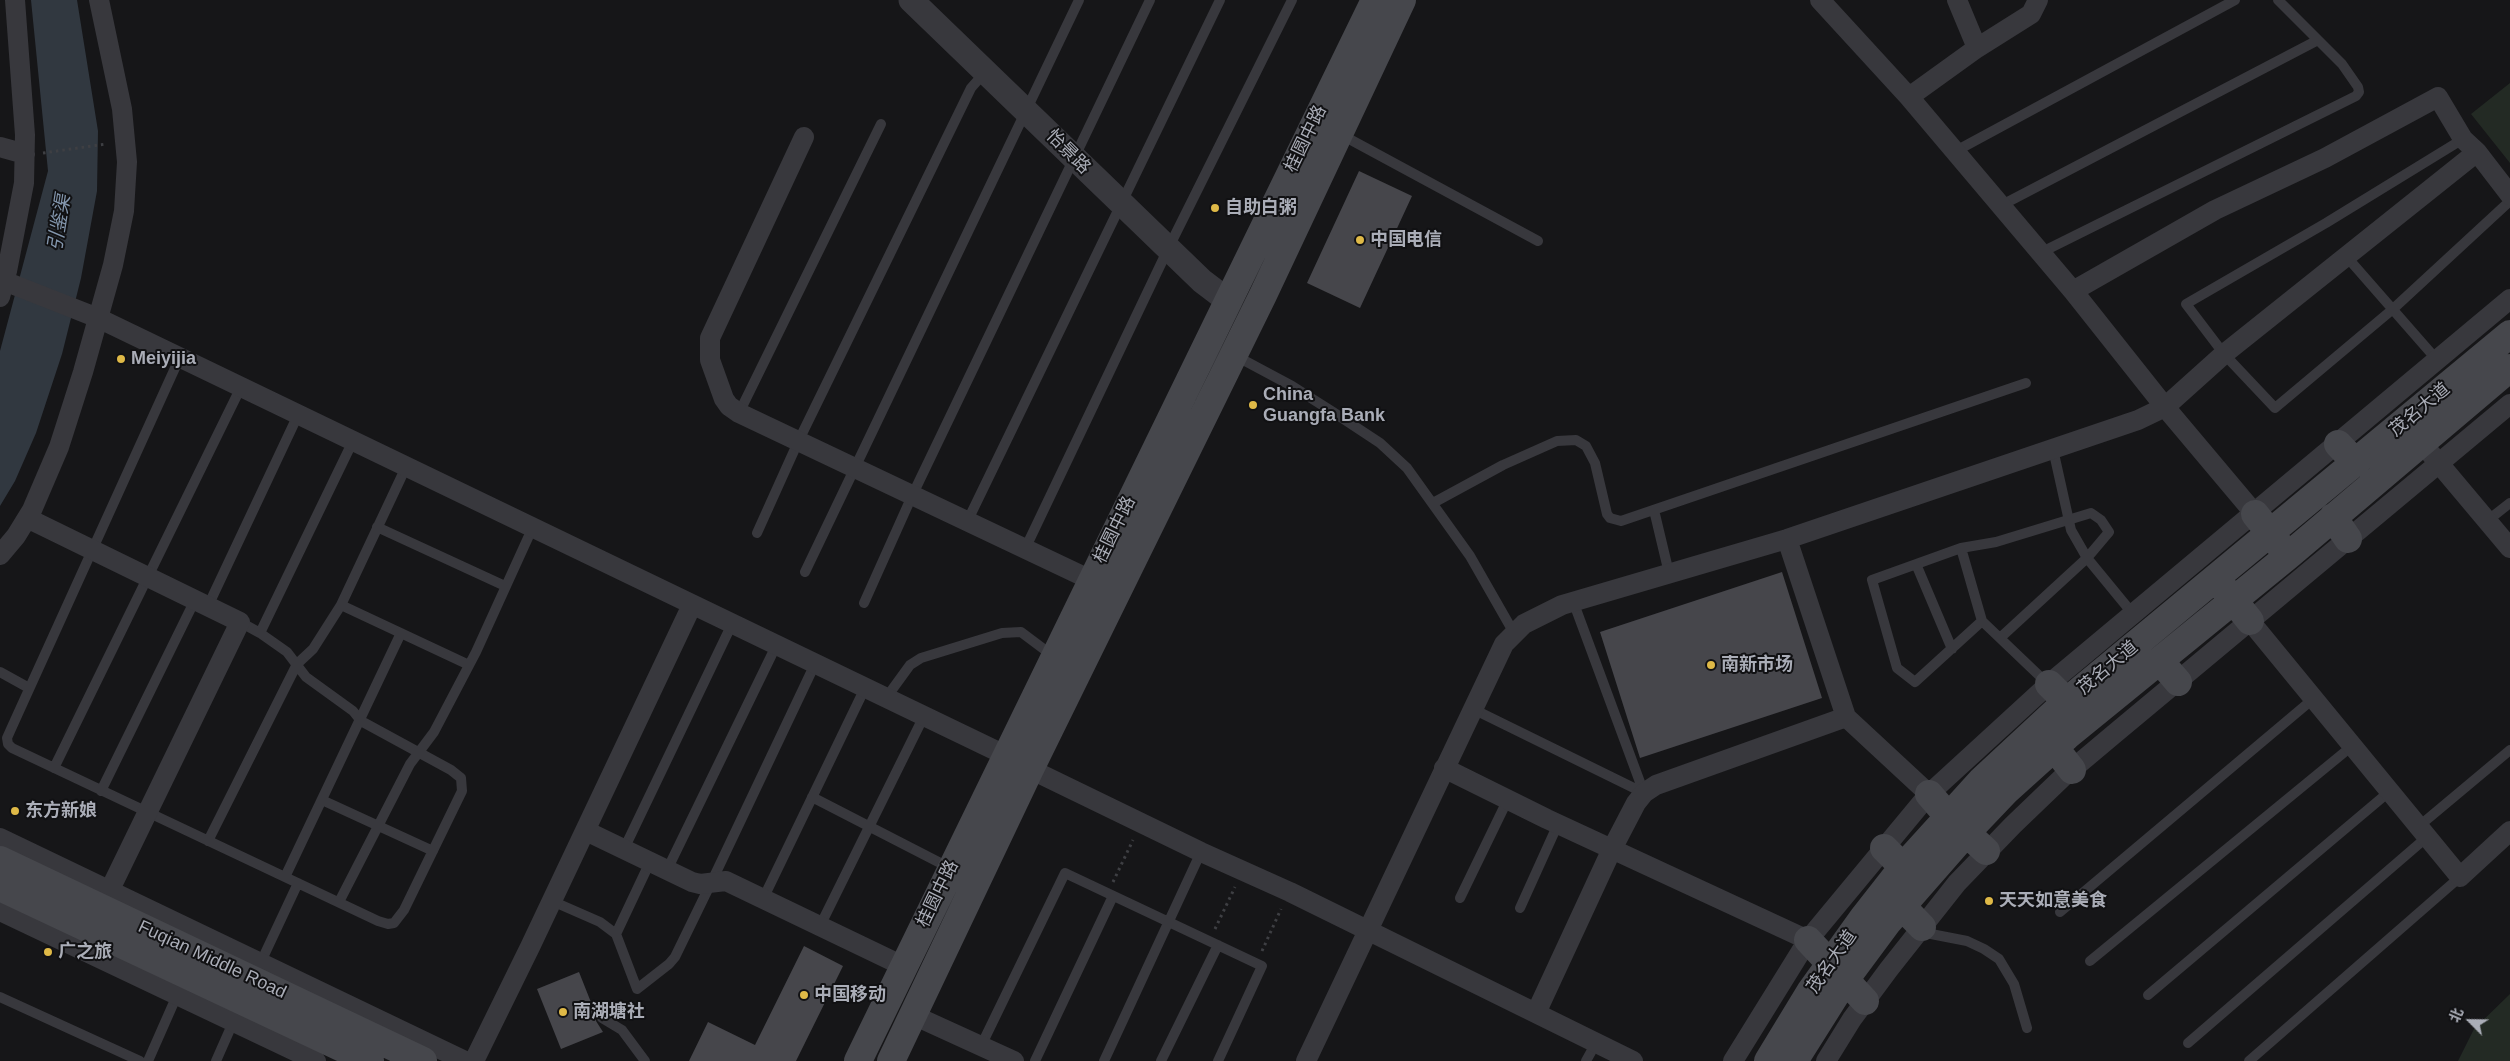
<!DOCTYPE html>
<html>
<head>
<meta charset="utf-8">
<style>
	body { margin:0 }
	#map { position:relative; width:2510px; height:1061px; overflow:hidden; background:#161618; font-family:Arial,"Noto Sans SC",sans-serif }
	canvas { display:block }
	.north { position:absolute; left:2445px; top:996px; width:50px; height:50px; -webkit-text-stroke:4px #111113; paint-order:stroke; rotate:293deg; font-size:14px; font-weight:700; line-height:20px; text-align:center; color:#aaadb7 }
	.north::after { content:''; display:block; margin:auto; width:18px; height:22px; background:#aaadb7; clip-path:polygon(50% 0,100% 100%,50% 72%,0 100%) }
</style>
</head>
<body>
<div id="map">
<canvas width="2510" height="1061"></canvas>
<div class="north">北</div>
</div>
<script>
const c = document.querySelector('canvas').getContext('2d');
c.lineJoin = 'round';
function paint(path, color) { c.fillStyle = color; c.fill(path, 'evenodd'); }
const poly = rows => new Path2D(rows.map(r => 'M' + r).join(''));
function trace(path, color, width, dash) { c.strokeStyle = color; c.lineWidth = width; c.lineCap = dash ? 'butt' : 'round'; c.setLineDash(dash || []); c.stroke(path); }
function label(font, color, halo, rows, align = 'center') {
  c.font = font + ' Arial,"Noto Sans SC",sans-serif'; c.lineWidth = 4; c.setLineDash([]); c.textBaseline = 'middle'; c.strokeStyle = halo; c.fillStyle = color; for (const [text, x, y, turn = 0] of rows) {
    c.save(); c.translate(x, y); c.rotate((+turn || 0) * Math.PI / 180); c.textAlign = isNaN(turn) ? turn : align; if (halo) c.strokeText(text, 0, 0); c.fillText(text, 0, 0); c.restore();
  }
}
const green = poly([
	[2510,83,2510,163,2471,114],
	[2510,994,2510,1061,2458,1061,2474,1029]
]);
const water = poly([
	[31,0,77,0,98,131,97,191,81,278,62,354,36,433,15,481,0,506,0,351,48,171]
]);
const building = poly([
	[1359,171,1412,196,1360,308,1307,283],
	[1782,572,1822,698,1640,758,1600,632],
	[804,946,843,966,796,1061,689,1061,708,1022,755,1045],
	[579,972,596,1015,596,1021,603,1032,561,1049,537,989]
]);
const path = poly([
	[43,153,106,144],
	[1113,882,1133,840],
	[1215,929,1235,887],
	[1262,951,1281,909]
]);
const service = poly([
	[1340,134,1538,241],
	[2463,139,2326,223,2186,304,2224,354,2275,408,2393,309,2510,201],
	[1954,152,2235,0],
	[2000,206,2318,40],
	[2040,253,2356,96,2359,92,2358,87,2342,64,2278,0],
	[2346,256,2437,360],
	[1234,355,1292,386,1333,412,1380,443,1407,468,1470,556,1514,633],
	[180,357,11,729,7,738,8,744,12,748,378,921,388,924,394,923,404,910,462,791,461,778,451,770,361,721,353,711,306,677,287,652,260,633,240,622],
	[739,413,881,124],
	[2053,449,2071,530,2087,558,2133,614],
	[1433,503,1503,465,1557,441,1576,440,1586,446,1595,463,1607,514,1610,518,1621,521,2026,383],
	[1654,510,1669,573],
	[2487,521,2510,503],
	[967,522,1220,0],
	[377,527,505,586],
	[757,533,798,442,971,88,986,71],
	[1961,548,1982,621,1915,682,1897,668,1872,580,1961,548,1996,542,2091,513,2101,520,2109,532,2087,558,2000,638],
	[1025,549,1169,247,1292,0],
	[1916,564,1952,649],
	[805,572,1079,0],
	[1573,601,1644,793],
	[864,603,912,496,1150,0],
	[341,605,469,665],
	[208,606,298,415],
	[1982,621,2048,684],
	[260,633,353,441],
	[0,672,29,688],
	[886,698,910,665,921,658,1002,633,1021,632,1053,656],
	[1473,709,1644,793],
	[54,768,241,387],
	[101,791,195,600],
	[812,797,950,868],
	[322,800,433,851],
	[2418,827,2510,750],
	[208,841,297,664,313,649,341,605,406,467],
	[624,849,732,624],
	[667,870,776,646],
	[285,877,401,633],
	[1460,898,1508,799],
	[763,899,865,688],
	[552,901,600,922,616,934,637,989,669,964,675,957,712,881,815,664],
	[339,902,410,764,434,732,476,652,532,529],
	[1520,908,1558,824],
	[2060,912,2313,699],
	[820,926,924,716],
	[1923,927,1931,934,1967,941,1984,949,1999,959,2014,984,2027,1028],
	[616,934,650,862],
	[2090,961,2352,746],
	[260,964,298,883],
	[2148,995,2390,791],
	[0,997,140,1061],
	[602,1018,622,1030,645,1061],
	[2188,1043,2427,837],
	[981,1046,1065,873,1262,966,1218,1061],
	[148,1061,178,993],
	[216,1061,235,1018],
	[1035,1061,1113,896],
	[1104,1061,1201,852],
	[1161,1061,1218,945],
	[1586,1061,1596,1043],
	[2249,1061,2460,877]
]);
const minor = poly([
	[1820,0,1909,97,2073,291,2165,407,2255,514],
	[1957,0,1977,48],
	[1909,97,1977,48,2031,14,2038,0],
	[804,137,710,338,710,360,724,399,729,406,739,413,1091,580],
	[0,147,25,154],
	[4,281,98,318,1005,755],
	[2073,291,2215,210,2325,158,2438,97,2463,139,2477,152],
	[0,297,7,271,24,183,25,135,15,0],
	[2431,454,2510,548],
	[27,518,240,622,101,908],
	[1787,539,1846,717,1929,794],
	[0,555,16,536,32,510,59,447,83,372,113,265,124,211,127,162,122,109,99,0],
	[2250,621,2460,877,2510,831],
	[1444,768,1547,819,1808,940],
	[1030,769,1201,852,1290,892,1633,1061],
	[586,831,692,882,700,884,726,881,903,966],
	[0,838,465,1061],
	[0,911,316,1061],
	[1536,1013,1612,849,1636,803,1644,793,1656,785,1846,717],
	[913,1015,1014,1061],
	[474,1061,530,947,692,605],
	[1306,1061,1504,644,1524,624,1562,605,1787,539,2138,420,2165,407,2224,354,2477,152,2510,195],
	[1733,1061,1808,940,1929,794,2049,684,2510,299],
	[1826,1061,1852,1019,1889,969,1957,883,2013,825,2063,777,2113,735,2510,404]
]);
const tertiary = poly([
	[911,0,1202,281,1227,300]
]);
const secondary = poly([
	[2338,444,2356,463],
	[2255,514,2281,547],
	[2333,517,2348,539],
	[2222,586,2250,621],
	[2160,661,2178,682],
	[2049,684,2080,715],
	[2054,747,2072,770],
	[1929,794,1948,816,1986,851],
	[1884,848,1903,867],
	[0,860,423,1061],
	[0,887,370,1061],
	[1890,894,1922,927],
	[1808,940,1865,1001],
	[858,1061,1375,0],
	[891,1061,1030,769,1263,295,1402,0],
	[1768,1061,1810,992,1863,918,1903,867,1982,780,2067,701,2510,334],
	[1794,1061,1845,980,1888,922,1966,833,2006,791,2067,736,2288,556,2510,368]
]);
const markers = [
	[1215,208,5,"#dfb947"],
	[1360,240,5,"#dfb947"],
	[121,359,5,"#dfb947"],
	[1253,405,5,"#dfb947"],
	[1711,665,5,"#dfb947"],
	[15,811,5,"#dfb947"],
	[1989,901,5,"#dfb947"],
	[48,952,5,"#dfb947"],
	[804,995,5,"#dfb947"],
	[563,1012,5,"#dfb947"]
];
const streetNames = [
	["桂圆中路",1306,139,-64],
	["怡景路",1068,152,45],
	["茂名大道",2420,410,-40],
	["桂圆中路",1115,530,-64],
	["茂名大道",2108,668,-40],
	["桂圆中路",938,894,-64],
	["Fuqian Middle Road",212,960,25],
	["茂名大道",1832,962,-55]
];
const poiNames = [
	["自助白粥",1225,208],
	["中国电信",1370,240],
	["Meiyijia",131,359],
	["China",1263,395],
	["Guangfa Bank",1263,416],
	["南新市场",1721,665],
	["东方新娘",25,811],
	["天天如意美食",1999,901],
	["广之旅",58,952],
	["中国移动",814,995],
	["南湖塘社",573,1012]
];
const waterNames = [
	["引鉴渠",60,223,-81]
];
paint(green, '#232a24');
paint(water, '#313840');
paint(building, '#46464b');
trace(path, '#3e3f43', 3, [2.5, 4]);
trace(service, '#38383d', 10);
trace(minor, '#38383d', 20);
trace(tertiary, '#38383d', 25);
trace(secondary, '#46474c', 28);
for (const [x, y, r, color] of markers) { const dot = new Path2D(); dot.arc(x, y, r, 0, 2 * Math.PI); c.fillStyle = color; c.fill(dot); trace(dot, '#111113', 2); }
label('18px', '#aaadb7', '#111113', streetNames);
label('bold 18px', '#aaadb7', '#111113', poiNames, 'left');
label('italic 19px', '#8497ae', '#111113', waterNames);
</script>
</body>
</html>
